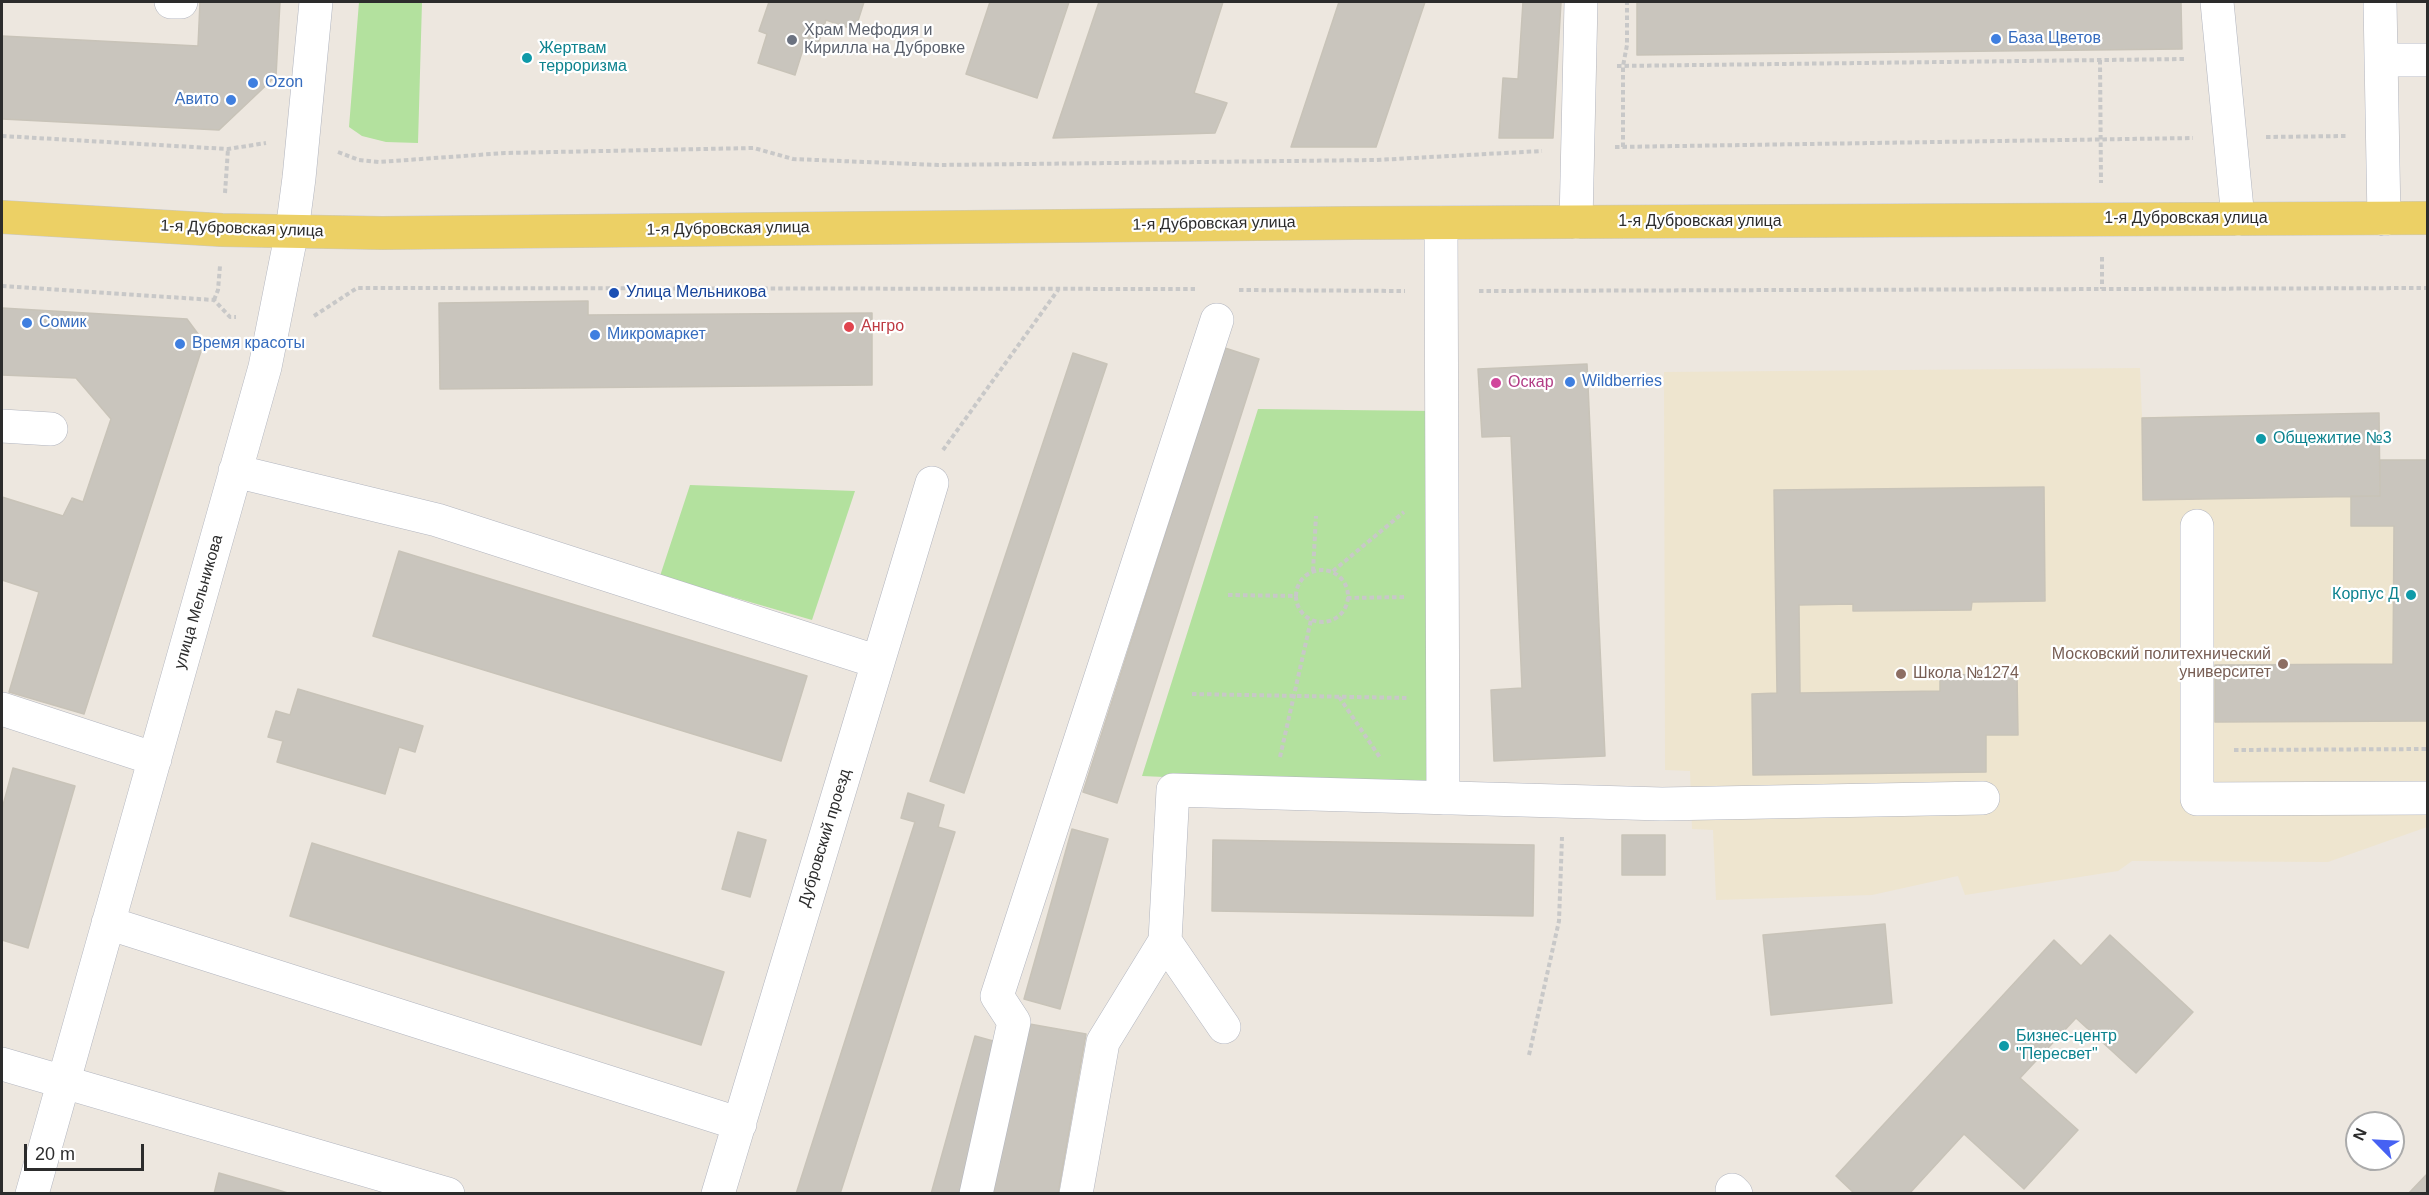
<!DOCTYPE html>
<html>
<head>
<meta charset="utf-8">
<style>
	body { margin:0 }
	#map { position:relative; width:2429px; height:1195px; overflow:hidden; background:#ede7df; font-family:Helvetica,sans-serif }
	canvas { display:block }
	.frame { position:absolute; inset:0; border:3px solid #2c2c2c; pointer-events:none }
	.north { position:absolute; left:2345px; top:1111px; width:60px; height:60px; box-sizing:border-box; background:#fff; border:2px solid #ababab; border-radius:50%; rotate:294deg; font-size:16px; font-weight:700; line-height:24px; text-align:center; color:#2c2c2c }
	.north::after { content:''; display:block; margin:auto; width:21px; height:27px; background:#4661f3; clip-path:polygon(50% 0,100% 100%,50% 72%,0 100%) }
	.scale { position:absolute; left:24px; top:1144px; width:120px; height:27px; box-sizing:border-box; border:3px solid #2c2c2c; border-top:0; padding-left:8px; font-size:18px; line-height:21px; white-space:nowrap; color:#2c2c2c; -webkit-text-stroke:4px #fff; paint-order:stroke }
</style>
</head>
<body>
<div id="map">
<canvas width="2429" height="1195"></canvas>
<div class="frame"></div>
<div class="north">N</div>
<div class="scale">20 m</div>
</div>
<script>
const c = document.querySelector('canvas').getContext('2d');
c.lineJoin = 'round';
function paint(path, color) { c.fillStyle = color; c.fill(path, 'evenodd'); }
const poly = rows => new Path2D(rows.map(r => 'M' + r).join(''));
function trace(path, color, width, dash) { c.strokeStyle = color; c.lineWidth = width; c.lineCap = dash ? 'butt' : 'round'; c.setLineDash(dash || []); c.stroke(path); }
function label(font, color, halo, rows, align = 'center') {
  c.font = font + ' Helvetica,sans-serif'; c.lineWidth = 4.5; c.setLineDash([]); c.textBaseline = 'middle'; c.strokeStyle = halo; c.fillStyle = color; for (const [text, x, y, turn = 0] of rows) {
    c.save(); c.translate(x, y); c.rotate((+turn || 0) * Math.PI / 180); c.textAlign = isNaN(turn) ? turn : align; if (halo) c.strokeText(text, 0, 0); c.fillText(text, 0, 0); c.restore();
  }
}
const education = poly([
	[2140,368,2142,417,2379,413,2380,460,2427,460,2427,827,2328,862,2132,861,2118,871,1965,895,1958,876,1872,895,1716,900,1713,830,1692,829,1690,771,1665,770,1664,372]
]);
const green = poly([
	[359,2,422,2,418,143,386,142,362,136,349,127],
	[1258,409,1434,411,1432,789,1142,776],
	[690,485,855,491,812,620,660,576]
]);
const building = poly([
	[200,2,280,2,276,76,219,130,2,119,2,36,198,46,200,2],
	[769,2,864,2,855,30,826,20,816,50,804,46,795,75,758,63,767,34,759,31,769,2],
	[990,2,1069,2,1037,98,966,74,990,2],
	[1099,2,1223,2,1194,93,1227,103,1215,133,1053,138,1099,2],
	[1339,2,1425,2,1376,147,1291,147,1339,2],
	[1523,2,1561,2,1553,138,1499,138,1503,78,1518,79,1523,2],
	[1637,2,2181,2,2182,49,1637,55,1637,2],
	[588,301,588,315,872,313,872,385,440,389,439,303,588,301],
	[2,308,187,319,204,342,84,714,9,692,39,592,2,580,2,497,63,516,72,498,83,502,111,419,76,378,2,375,2,308],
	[1225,348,1259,359,1117,803,1083,792,1225,348],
	[1073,353,1107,364,964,793,930,781,1073,353],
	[1587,364,1605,756,1494,761,1491,690,1522,688,1511,436,1482,437,1478,369,1587,364],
	[2379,413,2380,496,2143,500,2142,418,2379,413],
	[2380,460,2428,460,2428,721,2215,722,2215,665,2393,664,2394,526,2351,526,2351,496,2380,496,2380,460],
	[2044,487,2045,601,1972,602,1971,610,1853,611,1853,604,1799,605,1800,693,1940,691,1940,675,2017,674,2018,735,1986,735,1986,772,1753,775,1752,694,1777,693,1774,490,2044,487],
	[399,551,807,676,781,761,373,636,399,551],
	[298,689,423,726,415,752,399,747,385,794,277,762,283,741,268,737,276,711,290,715,298,689],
	[13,768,75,786,28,948,2,940,2,809,13,768],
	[908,793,944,805,938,827,955,832,840,1194,796,1194,915,822,901,818,908,793],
	[1072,829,1108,839,1060,1009,1024,999,1072,829],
	[738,832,766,840,750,897,722,889,738,832],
	[1622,835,1665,835,1665,875,1622,875,1622,835],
	[1213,840,1534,845,1533,916,1212,911,1213,840],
	[312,843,724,972,701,1045,290,916,312,843],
	[1885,924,1892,1003,1771,1015,1763,935,1885,924],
	[2110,935,2193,1012,2136,1073,2076,1018,2020,1078,2078,1130,2024,1189,1964,1134,1909,1194,1855,1194,1836,1176,2054,940,2081,966,2110,935],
	[1024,1023,1086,1034,1058,1194,993,1194,1024,1023],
	[975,1036,1004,1044,962,1194,931,1194,975,1036],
	[219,1173,278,1190,291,1194,214,1194,219,1173],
	[2428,1173,2428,1194,2408,1194,2428,1173]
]);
const path = poly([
	[2100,60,2101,183],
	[1617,66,2186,59],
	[2,136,228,149,266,143],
	[2266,137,2346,136],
	[1615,147,2193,138],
	[1623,147,1623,66,1627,45,1627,2],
	[338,152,359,160,379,162,505,153,754,148,793,159,938,165,1376,160,1542,151],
	[225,193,228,149],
	[2102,257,2102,289],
	[2,286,214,300,230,317,236,317],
	[1239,290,1405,291],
	[1479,291,2428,288],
	[214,300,218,290,220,266],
	[314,316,357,288,1195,289],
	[943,450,1058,290],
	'1296 596a26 26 0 1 1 52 0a26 26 0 1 1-52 0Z',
	[1313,571,1316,516],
	[1333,571,1404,512],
	[1228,595,1297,596],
	[1347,598,1407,597],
	[1192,694,1407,698],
	[1339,697,1381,759],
	[2234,750,2428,749],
	[1280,757,1311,620],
	[1529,1055,1559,921,1562,837]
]);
const minor = poly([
	[171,2,181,2],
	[2217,2,2238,219],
	[2380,2,2384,219],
	[2381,60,2428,60],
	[1576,222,1581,2],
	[1441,223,1443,798],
	[2,426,51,429],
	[235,471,437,520,878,662],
	[2197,526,2197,799,2428,798],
	[2,709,155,759],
	[108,923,740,1124],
	[1224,1027,1165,941,1173,790,1662,804,1983,798],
	[2,1064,448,1194],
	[1732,1190,1736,1194],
	[32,1194,265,367,292,231,299,178,316,2],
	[718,1194,932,483],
	[976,1194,1014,1022,997,996,1217,320],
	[1076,1194,1103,1042,1165,941]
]);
const major = poly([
	[2,217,222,230,382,233,1354,223,2428,218]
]);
const markers = [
	[1996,39,6,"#3f7fe0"],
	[792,40,6,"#6b7280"],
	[527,58,6,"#0f9aa8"],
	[253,83,6,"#3f7fe0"],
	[231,100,6,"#3f7fe0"],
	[614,293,6,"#1a4fb4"],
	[27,323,6,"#3f7fe0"],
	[849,327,6,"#e0444e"],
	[595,335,6,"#3f7fe0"],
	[180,344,6,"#3f7fe0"],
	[1570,382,6,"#3f7fe0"],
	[1496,383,6,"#d1479c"],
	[2261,439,6,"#0f9aa8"],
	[2411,595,6,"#0f9aa8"],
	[2283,664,6,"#8d6e63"],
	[1901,674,6,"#8d6e63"],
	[2004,1046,6,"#0f9aa8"]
];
const worshipNames = [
	["Храм Мефодия и",804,31],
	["Кирилла на Дубровке",804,49]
];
const shopNames = [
	["База Цветов",2008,39],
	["Ozon",265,83],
	["Авито",219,100,"right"],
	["Сомик",39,323],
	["Микромаркет",607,335],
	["Время красоты",192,344],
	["Wildberries",1582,382]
];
const cultureNames = [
	["Жертвам",539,49],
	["терроризма",539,67],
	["Общежитие №3",2273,439],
	["Корпус Д",2399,595,"right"],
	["Бизнес-центр",2016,1037],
	["\"Пересвет\"",2016,1055]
];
const streetNames = [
	["1-я Дубровская улица",2186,219],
	["1-я Дубровская улица",1700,222],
	["1-я Дубровская улица",1214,224,-1],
	["1-я Дубровская улица",242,229,2],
	["1-я Дубровская улица",728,229,-1],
	["улица Мельникова",199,602,-74],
	["Дубровский проезд",825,838,-73]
];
const transitNames = [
	["Улица Мельникова",626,293]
];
const healthNames = [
	["Ангро",861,327]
];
const hotelNames = [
	["Оскар",1508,383]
];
const educationNames = [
	["Московский политехнический",2271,655],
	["университет",2271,673],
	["Школа №1274",1913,674,"left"]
];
paint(education, '#eee5cf');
paint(green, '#b3e19e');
paint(building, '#c9c5bd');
trace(building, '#c8c3b8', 1.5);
trace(minor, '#b2b5bf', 34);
trace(major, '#c8c8c8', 34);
trace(path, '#c8c8c8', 4, [4.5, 3]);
trace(minor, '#fff', 33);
trace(major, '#ecd065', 33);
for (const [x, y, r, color] of markers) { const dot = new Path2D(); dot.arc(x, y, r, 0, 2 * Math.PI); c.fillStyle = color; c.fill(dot); trace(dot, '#fff', 2); }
label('16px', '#5b616d', '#fff', worshipNames, 'left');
label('16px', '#366cbe', '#fff', shopNames, 'left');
label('16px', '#0d838f', '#fff', cultureNames, 'left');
label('16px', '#2c2c2c', '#fff', streetNames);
label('16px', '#164399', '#fff', transitNames, 'left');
label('16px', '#be3a42', '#fff', healthNames, 'left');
label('16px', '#b23c85', '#fff', hotelNames, 'left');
label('16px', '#785e54', '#fff', educationNames, 'right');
</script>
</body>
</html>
